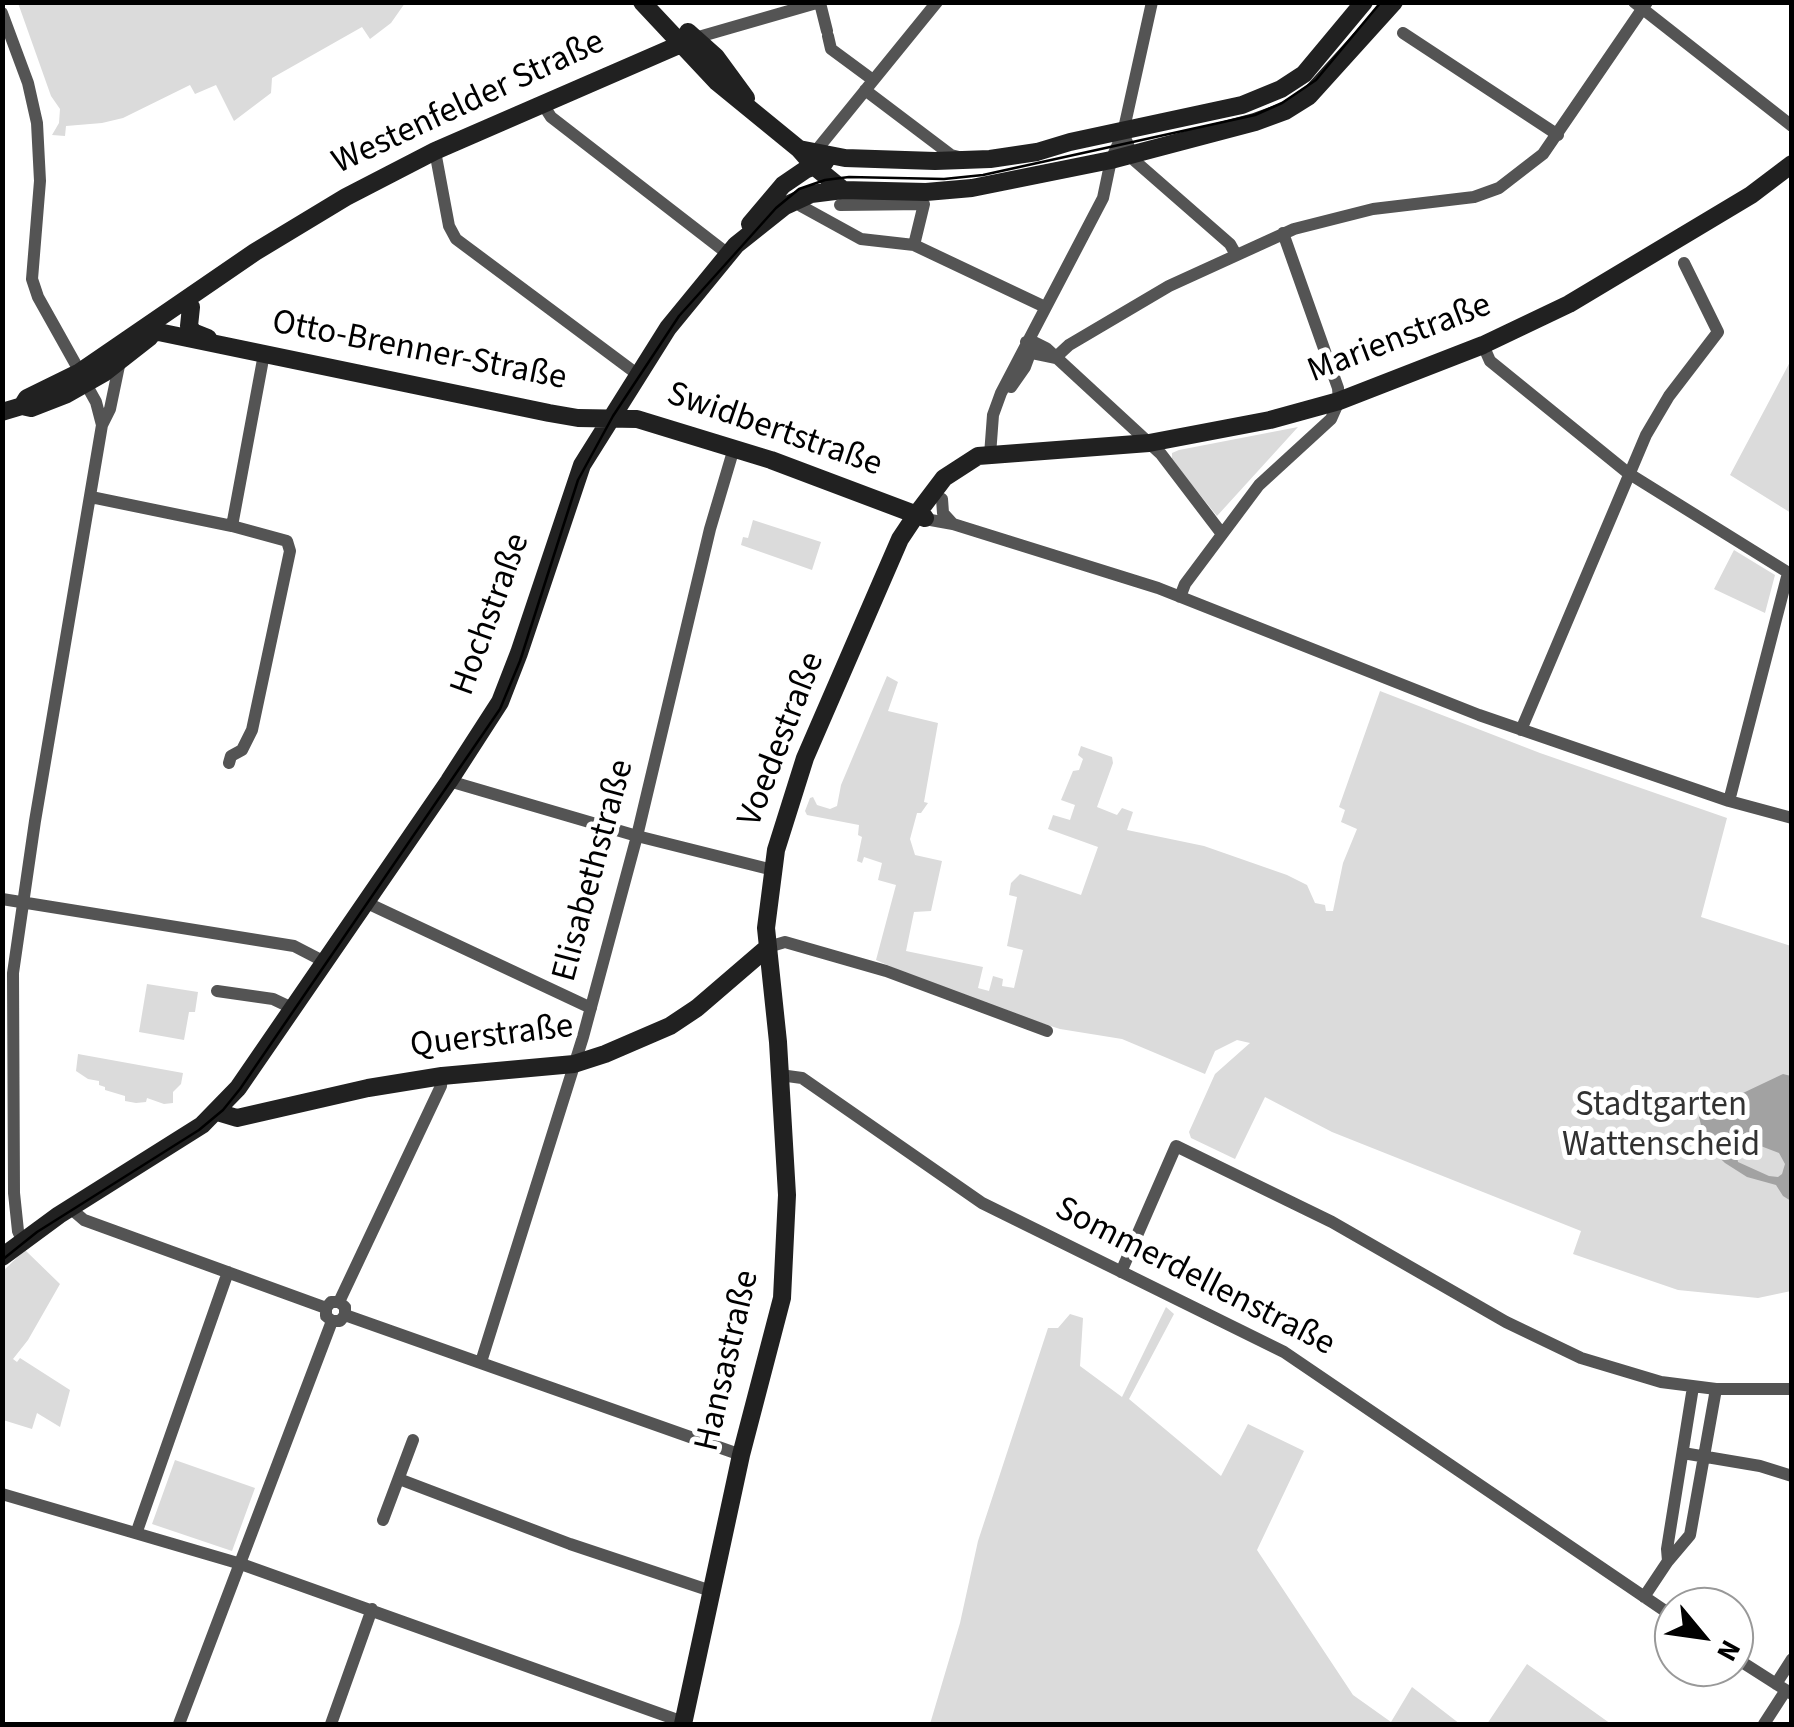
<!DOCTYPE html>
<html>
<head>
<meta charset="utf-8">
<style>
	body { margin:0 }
	#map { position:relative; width:1794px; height:1727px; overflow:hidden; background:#fff; font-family:"Source Sans 3",sans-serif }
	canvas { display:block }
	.frame { position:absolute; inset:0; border:5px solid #000; pointer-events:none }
	.north { position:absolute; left:1654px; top:1587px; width:100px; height:100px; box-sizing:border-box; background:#fff; border:2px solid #999; border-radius:50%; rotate:119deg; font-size:28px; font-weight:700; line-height:40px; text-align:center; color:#000 }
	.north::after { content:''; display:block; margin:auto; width:35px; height:45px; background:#000; clip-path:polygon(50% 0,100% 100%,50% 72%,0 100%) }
</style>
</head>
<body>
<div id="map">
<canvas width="1794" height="1727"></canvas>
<div class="frame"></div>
<div class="north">N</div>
</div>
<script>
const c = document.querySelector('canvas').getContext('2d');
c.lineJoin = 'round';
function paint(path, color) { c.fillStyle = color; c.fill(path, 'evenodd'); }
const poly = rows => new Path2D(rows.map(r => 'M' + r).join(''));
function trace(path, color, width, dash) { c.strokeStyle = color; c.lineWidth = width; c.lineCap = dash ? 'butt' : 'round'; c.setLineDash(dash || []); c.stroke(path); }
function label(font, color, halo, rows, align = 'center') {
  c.font = font + ' "Source Sans 3",sans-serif'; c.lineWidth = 10; c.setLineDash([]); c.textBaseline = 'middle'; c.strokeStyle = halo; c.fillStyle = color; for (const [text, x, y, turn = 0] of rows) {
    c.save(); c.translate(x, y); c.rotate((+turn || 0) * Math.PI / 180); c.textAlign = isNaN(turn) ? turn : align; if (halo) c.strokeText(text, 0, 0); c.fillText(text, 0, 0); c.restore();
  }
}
const green = poly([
	[18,3,405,3,391,23,370,39,362,27,272,78,271,93,234,121,216,85,195,94,190,85,123,118,102,123,66,126,65,136,52,135,59,123,60,109,51,96],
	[1791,360,1791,513,1730,475],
	[1298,427,1217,516,1172,460,1172,453,1179,450],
	[753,520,821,542,812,570,741,545,743,537,748,538],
	[1734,550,1775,575,1765,613,1714,589],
	[887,676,898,682,888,711,938,723,924,802,928,803,921,813,917,813,910,839,915,855,942,861,931,911,914,912,906,951,983,967,978,988,989,991,993,976,1003,979,1002,986,1014,988,1023,950,1007,946,1017,897,1009,895,1011,883,1020,874,1081,895,1098,847,1048,829,1053,815,1070,820,1075,805,1061,800,1073,771,1079,770,1083,759,1078,755,1081,746,1112,757,1113,763,1097,807,1117,815,1122,808,1133,812,1127,830,1204,846,1287,875,1307,885,1315,903,1325,905,1326,911,1333,911,1343,863,1357,829,1341,822,1345,810,1339,807,1380,691,1540,753,1727,818,1701,917,1791,946,1791,1291,1758,1298,1678,1290,1573,1254,1581,1231,1332,1132,1265,1097,1235,1159,1191,1138,1189,1132,1215,1074,1250,1043,1237,1040,1215,1051,1205,1074,1122,1039,1060,1029,1026,1018,905,973,876,960,896,885,878,880,882,863,864,857,862,863,857,861,862,837,858,835,859,825,807,815,805,811,810,798,813,797,817,805,830,809,837,806,841,785],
	[147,984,198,992,195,1012,189,1012,184,1040,139,1032],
	[78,1054,183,1073,181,1084,173,1092,173,1103,164,1104,147,1098,146,1102,136,1103,125,1101,125,1096,105,1090,105,1087,99,1085,99,1081,88,1079,76,1071],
	[25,1250,60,1284,28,1340,13,1359,17,1362,20,1358,70,1390,60,1427,37,1413,32,1429,3,1420,3,1271],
	[1166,1307,1174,1314,1129,1399,1221,1476,1248,1424,1304,1451,1257,1550,1353,1695,1391,1722,1412,1687,1460,1724,930,1724,960,1623,978,1541,1048,1328,1058,1328,1070,1314,1083,1318,1080,1366,1122,1397],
	[175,1460,255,1488,232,1551,152,1524],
	[1527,1664,1611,1724,1487,1724]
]);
const water = poly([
	[1783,1074,1791,1076,1791,1201,1783,1196,1776,1185,1747,1177,1725,1163,1706,1145,1699,1117,1705,1111],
	[1745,1140,1779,1153,1785,1164,1782,1174,1778,1177,1769,1176,1738,1162,1736,1149]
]);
const street = poly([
	[1634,2,1792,126],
	[820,3,827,31],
	[2,13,28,83,37,123,40,181,32,279,38,297,80,372],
	[1403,33,1558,135],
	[828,36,831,49,873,80],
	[695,38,820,2],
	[865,90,951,155,959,157],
	[542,103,551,117,728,254],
	[1123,133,1135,161,1230,244,1235,253],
	[435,151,449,226,456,239,637,374],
	[815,152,937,2],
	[798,199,801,206,861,239,914,245,1045,307],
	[840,205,924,204,914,245],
	[1483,345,1490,361,1628,473,1792,575],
	[1055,358,1069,345,1169,286,1294,229,1373,209,1474,197,1499,188,1543,154,1647,2],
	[1055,358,1031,353,1026,342,1034,342,1046,348,1161,454,1222,534],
	[86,384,96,402,102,425],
	[1011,387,1025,367,1032,348],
	[990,455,993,415,1001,393,1103,198,1111,160,1123,133,1152,2],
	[91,497,232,526,287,541,290,551,252,730,242,750,231,756,229,763],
	[942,499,943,513,953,524],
	[925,519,953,524,1158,588,1479,715,1729,801,1792,818],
	[232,526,264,354],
	[1180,597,1185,584,1259,485,1331,419,1339,401,1338,388,1283,233],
	[1521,730,1646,435,1669,396,1718,332,1684,263],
	[449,781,637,836,773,870],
	[1729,801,1788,573],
	[2,899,294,946,323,961],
	[365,902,591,1008],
	[768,947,785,942,886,971,1047,1031],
	[217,991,273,999,292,1008],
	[780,1075,802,1078,982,1203,1284,1352,1674,1617],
	[70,1208,84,1220,326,1308,331,1302,339,1302,345,1307,345,1315,340,1321,332,1321,326,1316,326,1308],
	[22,1240,18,1231,14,1193,13,973,35,821,102,425,110,409,120,361],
	[1121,1272,1176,1146,1332,1222,1506,1322,1581,1358,1661,1382,1716,1389,1792,1389],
	[339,1302,441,1086,442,1076],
	[345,1315,741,1455],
	[481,1362,583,1037,637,836,710,529,734,448],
	[1683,1453,1760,1466,1792,1476],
	[399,1479,570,1544,711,1591],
	[2,1494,241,1564,683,1722],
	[383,1520,413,1440],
	[137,1531,228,1272],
	[1668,1561,1667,1549,1693,1387],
	[1644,1597,1668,1561,1690,1535,1716,1389],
	[1734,1657,1792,1694],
	[1776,1684,1792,1659],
	[179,1724,332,1321],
	[331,1724,372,1609],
	[1764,1724,1786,1690]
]);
const secondary = poly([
	[642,2,717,82,799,149,814,166,843,190],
	[688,32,716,57,746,98],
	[799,149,845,158,935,161,990,159,1037,152,1070,142,1242,105,1281,89,1304,74,1364,2],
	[750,224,783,185,805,170,825,162],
	[191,307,189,326,193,332,208,338],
	[144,329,549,413,578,418,637,419,771,460,925,518],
	[22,406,27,398,80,372,255,252,346,197,435,151,695,38],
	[2,412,22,406,31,408,67,394,104,373,150,337],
	[217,1112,237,1118,368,1088,442,1076,574,1064,605,1054,670,1026,697,1008,768,947],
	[2,1257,59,1215,202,1125,238,1088,449,781,500,702,519,653,582,465,668,328,736,245,785,206,811,194,843,190,926,192,972,188,1111,160,1255,122,1285,111,1309,96,1394,2],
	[683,1724,741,1455,782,1298,787,1195,778,1042,766,928,776,850,805,758,900,539,916,515,944,478,978,456,1149,443,1270,420,1339,401,1483,345,1569,304,1751,195,1792,164]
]);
const tram = poly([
	[2,1260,37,1232,199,1130,223,1110,240,1089,500,709,520,661,578,480,613,416,679,316,776,208,799,189,825,180,849,177,944,179,983,175,1255,115,1282,103,1316,80,1381,2]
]);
const streetNames = [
	["Westenfelder Straße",469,104,-25],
	["Marienstraße",1400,340,-21],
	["Otto-Brenner-Straße",419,352,11],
	["Swidbertstraße",774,431,19],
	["Hochstraße",492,615,-70],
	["Voedestraße",783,740,-69],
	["Elisabethstraße",595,871,-75],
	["Querstraße",492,1038,-7],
	["Sommerdellenstraße",1194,1278,27],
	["Hansastraße",729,1361,-77]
];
const parkNames = [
	["Stadtgarten",1661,1107],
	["Wattenscheid",1661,1147]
];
paint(green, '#dbdbdb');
paint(water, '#a2a2a2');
trace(street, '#545454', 12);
trace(secondary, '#212121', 18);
trace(tram, '#000', 2.5);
label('35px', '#000', '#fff', streetNames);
label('35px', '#323232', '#fff', parkNames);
</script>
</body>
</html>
